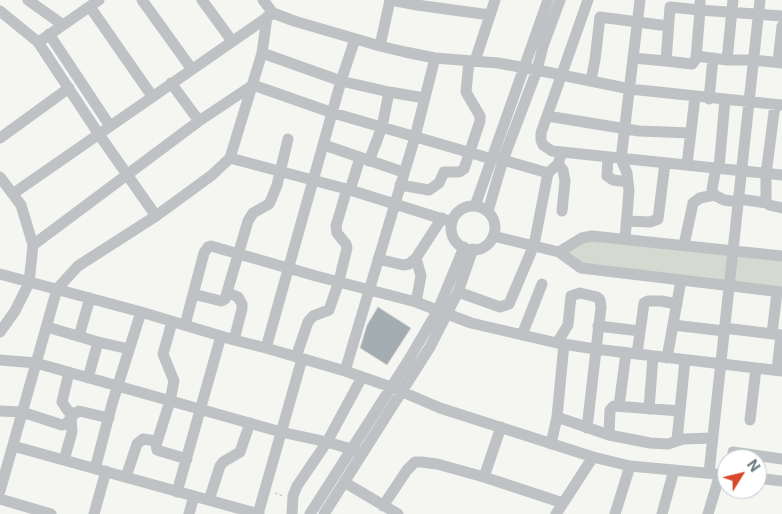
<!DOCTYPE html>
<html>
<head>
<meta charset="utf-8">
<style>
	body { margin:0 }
	#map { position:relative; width:782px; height:514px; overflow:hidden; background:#f5f5f1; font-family:Inter,sans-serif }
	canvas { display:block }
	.north { position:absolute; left:717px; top:449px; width:50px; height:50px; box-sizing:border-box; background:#fff; border:1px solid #c1c9cd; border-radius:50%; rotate:54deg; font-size:14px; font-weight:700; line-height:20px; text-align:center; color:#657781 }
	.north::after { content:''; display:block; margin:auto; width:18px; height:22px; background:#d9482d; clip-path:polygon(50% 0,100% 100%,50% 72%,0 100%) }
</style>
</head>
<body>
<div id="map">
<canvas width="782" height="514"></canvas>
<div class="north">N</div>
</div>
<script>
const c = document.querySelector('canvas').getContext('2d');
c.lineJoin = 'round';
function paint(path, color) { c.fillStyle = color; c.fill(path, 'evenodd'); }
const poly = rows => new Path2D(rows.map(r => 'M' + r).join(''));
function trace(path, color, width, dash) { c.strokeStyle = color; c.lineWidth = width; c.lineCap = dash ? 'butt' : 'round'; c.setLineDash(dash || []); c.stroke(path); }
const green = poly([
	[587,238,782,260,782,291,577,269,560,255]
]);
const building = poly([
	[378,307,411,328,387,365,360,348,367,325,378,307]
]);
const path = poly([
	[275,493,283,496]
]);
const minor = poly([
	[28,0,63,25],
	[142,0,191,68],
	[202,0,232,41],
	[263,0,273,13,294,21,380,46,405,52,435,58,498,63,537,70,630,89,782,105],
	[391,0,417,5,490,15],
	[700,0,700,10,782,16],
	[90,7,152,96],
	[670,7,700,10,696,59,692,64,666,61,670,7],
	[0,11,38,42,98,133,156,216],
	[49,34,110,126],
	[43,39,99,0],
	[380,46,390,0],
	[262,53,341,81,389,92,425,98],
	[696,56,727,60,753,60,782,63],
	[633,58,666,61],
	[727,60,733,0],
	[475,61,495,0],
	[778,62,782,26],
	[591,80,595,60,600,17,668,26],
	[171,83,199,121],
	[709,99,713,58],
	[775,105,766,174,766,201,769,205,782,208],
	[547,116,639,131,691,133],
	[0,138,69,88],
	[324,145,403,172],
	[562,152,552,151,543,145,541,140,541,133,588,0],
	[230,158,350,190,452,222],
	[608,158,607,176,613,180,628,182],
	[369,161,382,127,389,92],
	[558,164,563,170,565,181,562,211],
	[687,165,695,97],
	[716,168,712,189,714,195,724,200,739,202],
	[719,168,725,100],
	[548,173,558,164,562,152,782,175],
	[0,177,21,205,33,245,29,283,15,311,0,332],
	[400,185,429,190,439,183,444,172,459,172,464,169,480,121,480,116,466,92,469,61],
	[350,190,360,158],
	[14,193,272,14],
	[739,199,767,203],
	[475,206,548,0],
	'451 228a22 22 0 1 1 44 0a22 22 0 1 1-44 0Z',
	[488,211,503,160,537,70,543,46,560,0],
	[627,221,650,222,658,219,665,163],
	[493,236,559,252,581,268,782,292],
	[625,239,629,191,627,173,621,159,640,0],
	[33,245,199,121,253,85,333,113,492,159],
	[684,245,693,203,700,198,714,195],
	[559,252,582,238,592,236,782,256],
	[378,259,403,265,409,264,416,258,442,218],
	[0,274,141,312,234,340,266,348,345,371,391,387,440,408,593,457,630,466,727,475],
	[458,292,500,307,509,304,534,245,548,173,503,160],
	[228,293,238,297,242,304,242,309,234,340],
	[193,294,221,301,225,299,248,221,253,213,269,204,271,200,277,185,288,139],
	[416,302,421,276,416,258],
	[172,322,163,354,174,381,170,401,156,445,157,450,160,451,187,459],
	[185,325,204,253,208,247,211,246,316,276,416,302,471,323,557,343,595,349,782,371],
	[673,325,724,331],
	[598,326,640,331],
	[47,327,98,342,88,378],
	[724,328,782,335],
	[772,334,777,292],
	[522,335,542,284],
	[79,336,90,298],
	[98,342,129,349],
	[557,343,568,325,571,296,580,293,597,297,600,300,601,307,587,428],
	[266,348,341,81,355,39],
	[637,354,644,303,648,301,661,301,677,304],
	[296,357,308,322,313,316,329,310,339,281,347,248,346,244,337,233,336,226,347,189],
	[667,358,681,280],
	[0,360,36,363,281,432,327,442,351,449,362,454],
	[777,370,781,335],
	[345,371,415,137,435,58],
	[69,372,62,402,68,411,74,414],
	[619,406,626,353],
	[649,409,653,356],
	[0,411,22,412,62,425,66,424,74,414,79,411,109,418],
	[557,417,609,435,650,443,668,444,683,439,712,438],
	[750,420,756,368],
	[609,435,610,410,614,406,680,411],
	[677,440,685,360],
	[551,444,557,417,564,344],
	[13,446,259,514],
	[733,452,782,459],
	[64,460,72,432,71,417],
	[95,469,112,404,141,312],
	[709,473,760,0],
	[126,477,137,444,143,439,156,441],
	[484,477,501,427],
	[757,478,782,481],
	[344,482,398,514],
	[0,491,57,289,78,266,156,216,212,175,230,158,262,53,267,17],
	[177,492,221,336],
	[0,499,51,514],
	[209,500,220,466,223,462,240,452,250,423],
	[383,506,407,470,415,462,421,462,437,464,484,477,563,503],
	[94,514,106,471],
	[189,514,194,496],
	[258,514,302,359],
	[292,514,293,496,297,486,327,442,362,377],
	[310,514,408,361,438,310,464,247],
	[324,514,430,347,458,292,473,249],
	[556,514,593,457],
	[615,514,630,466],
	[662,514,674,470],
	[708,514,720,474]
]);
paint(green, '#d5dad1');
paint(building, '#a4aeb2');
trace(building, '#d6d6d4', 1);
trace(path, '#b8bbbd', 1, [2.5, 2.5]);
trace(minor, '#bec2c5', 11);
</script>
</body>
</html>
